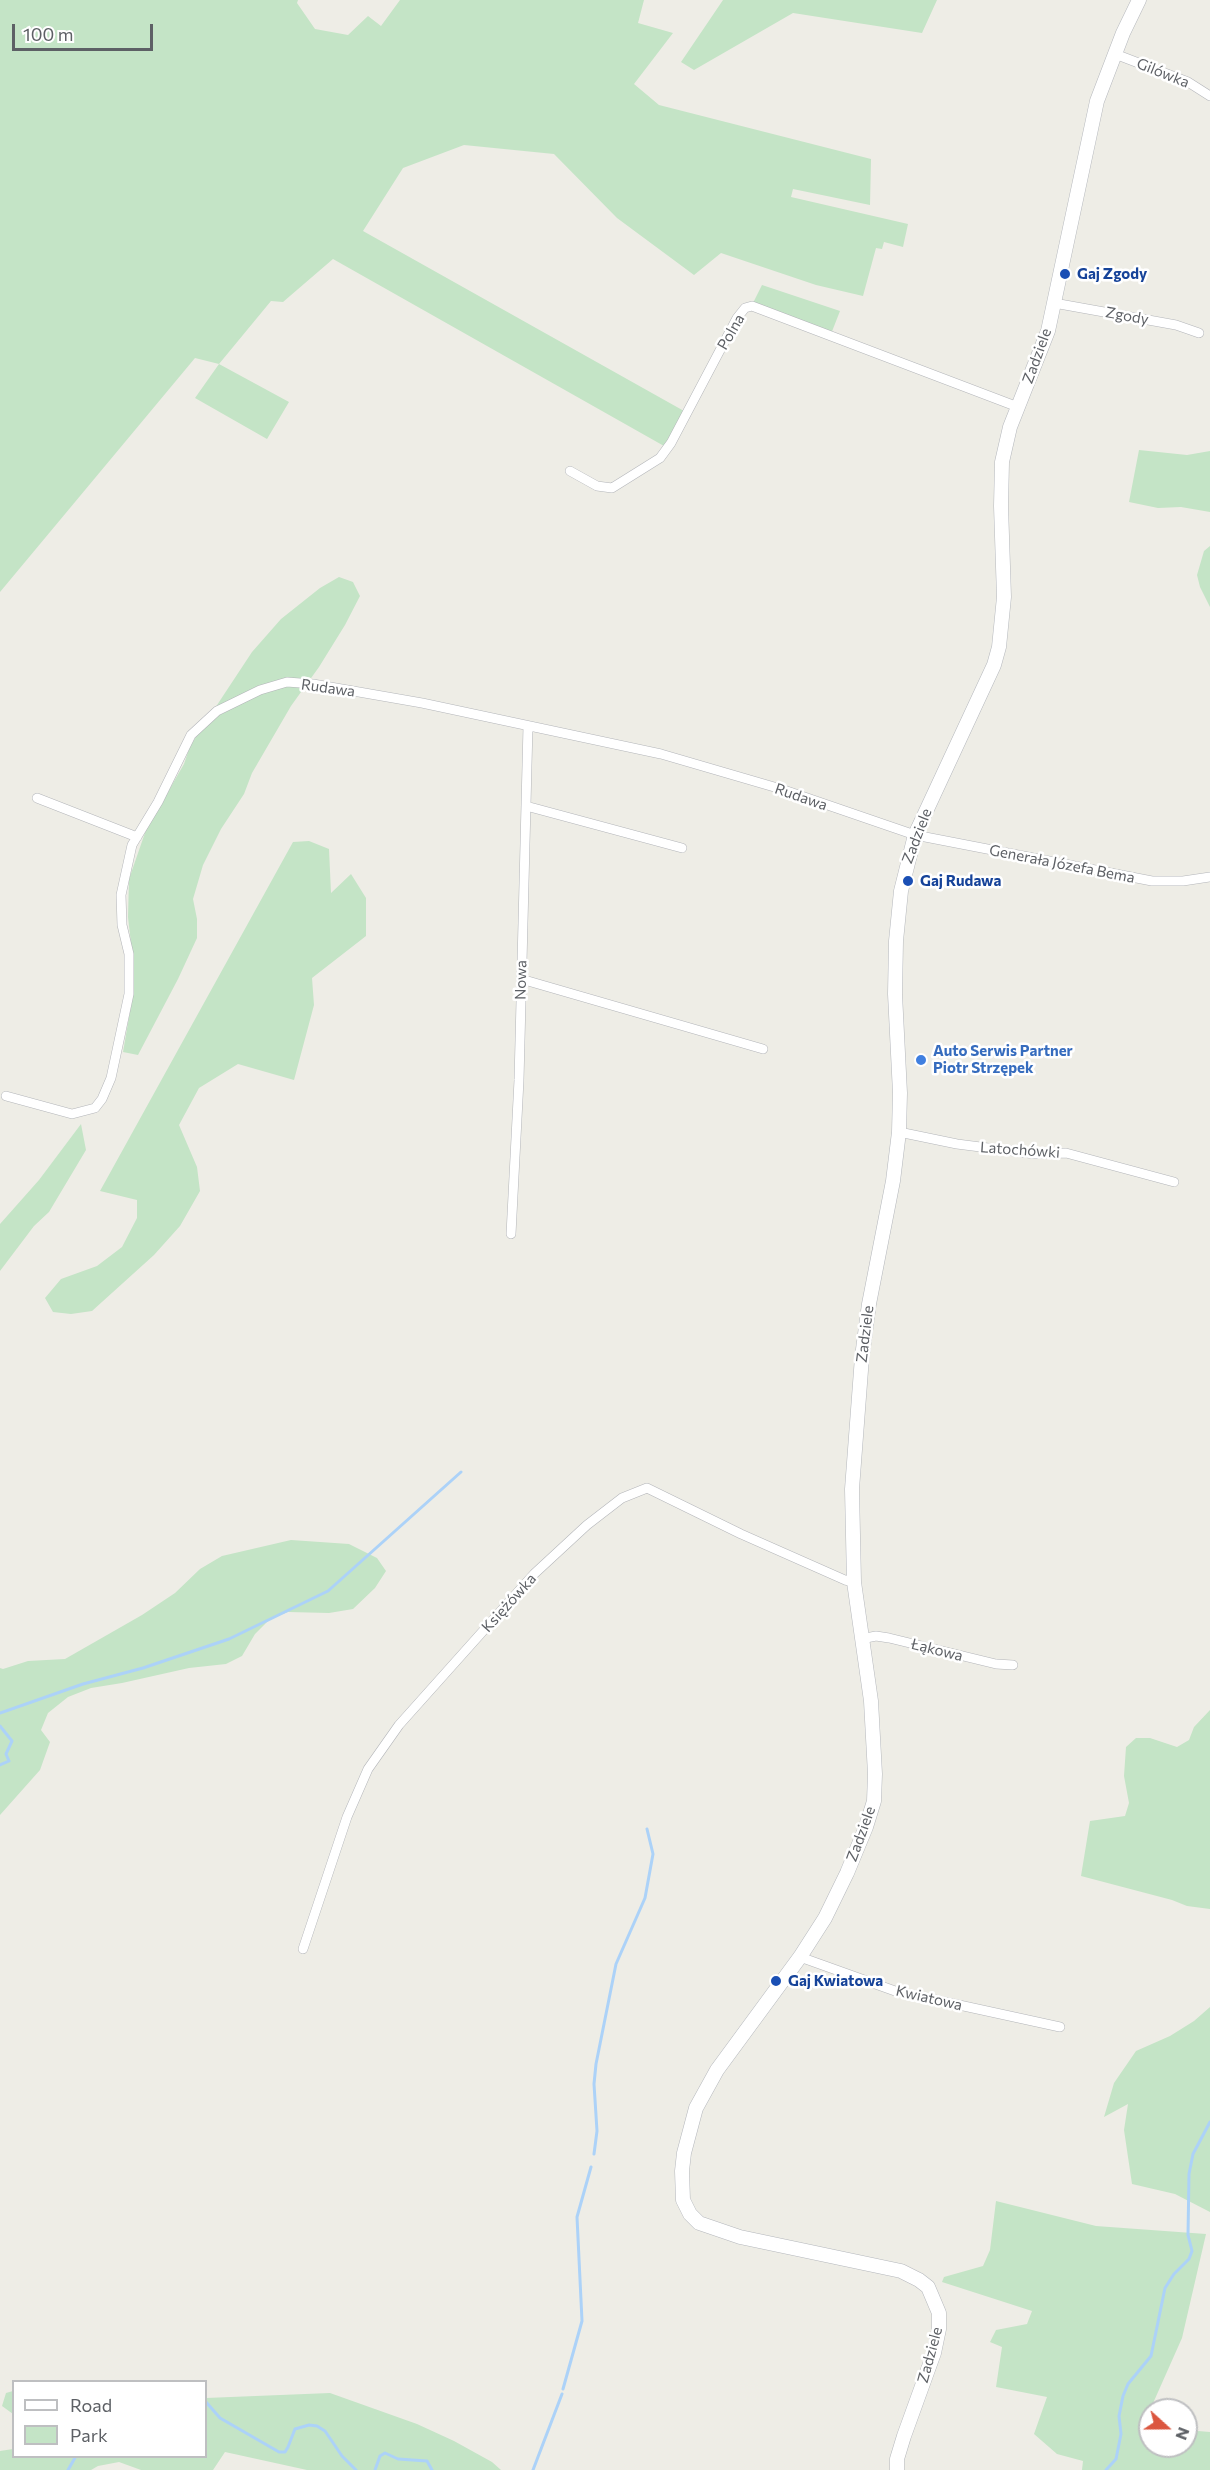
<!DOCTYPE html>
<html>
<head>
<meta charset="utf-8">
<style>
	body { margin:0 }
	#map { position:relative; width:1210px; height:2470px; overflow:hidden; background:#eeede6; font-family:Commissioner,sans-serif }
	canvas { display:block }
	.legend { position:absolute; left:12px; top:2380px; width:195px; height:78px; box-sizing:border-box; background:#fff; border:2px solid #bebfc1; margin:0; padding:8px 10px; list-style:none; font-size:18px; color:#5d6065 }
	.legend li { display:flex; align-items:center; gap:12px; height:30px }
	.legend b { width:30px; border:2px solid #bebfc1 }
	.north { position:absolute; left:1138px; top:2398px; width:60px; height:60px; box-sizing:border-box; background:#fff; border:2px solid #bebfc1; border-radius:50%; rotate:111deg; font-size:16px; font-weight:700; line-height:24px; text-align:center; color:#5d6065 }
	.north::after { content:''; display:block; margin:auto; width:21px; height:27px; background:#db563f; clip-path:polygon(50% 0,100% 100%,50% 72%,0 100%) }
	.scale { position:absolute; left:12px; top:24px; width:141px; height:27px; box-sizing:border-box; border:3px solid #5d6065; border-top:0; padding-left:8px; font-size:18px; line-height:21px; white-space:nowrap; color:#5d6065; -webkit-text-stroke:4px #fff; paint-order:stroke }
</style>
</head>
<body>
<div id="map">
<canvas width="1210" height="2470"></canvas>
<ul class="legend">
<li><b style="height:8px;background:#fff"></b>Road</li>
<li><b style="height:16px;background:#c4e4c6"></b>Park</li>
</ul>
<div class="north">N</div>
<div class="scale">100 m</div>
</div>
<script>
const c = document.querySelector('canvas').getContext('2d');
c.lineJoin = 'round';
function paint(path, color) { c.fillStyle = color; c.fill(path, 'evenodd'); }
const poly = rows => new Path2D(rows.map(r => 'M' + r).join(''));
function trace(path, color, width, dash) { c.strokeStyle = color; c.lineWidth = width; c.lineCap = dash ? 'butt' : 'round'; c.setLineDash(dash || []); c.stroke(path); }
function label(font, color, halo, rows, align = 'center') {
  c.font = font + ' Commissioner,sans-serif'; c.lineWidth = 5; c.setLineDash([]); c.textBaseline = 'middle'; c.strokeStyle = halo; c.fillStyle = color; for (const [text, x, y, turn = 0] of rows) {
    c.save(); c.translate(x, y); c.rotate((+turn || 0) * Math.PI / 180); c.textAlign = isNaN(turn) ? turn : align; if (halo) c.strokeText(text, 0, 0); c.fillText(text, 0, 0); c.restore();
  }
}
const green = poly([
	[0,0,298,0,297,3,315,29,348,35,368,16,381,26,400,0,644,0,638,23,673,33,634,84,659,105,871,159,870,205,793,189,791,197,908,224,903,247,884,242,882,249,876,248,863,296,816,285,721,253,694,275,617,218,554,154,464,145,403,168,363,231,684,411,664,446,333,259,283,302,271,301,219,364,289,402,267,439,195,398,219,364,195,358,0,592],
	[723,0,937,0,922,33,793,13,694,70,681,62],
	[762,285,840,311,831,334,753,303],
	[1139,450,1187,455,1210,451,1210,512,1181,507,1158,508,1129,502],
	[1210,546,1210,607,1200,587,1197,575,1204,551],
	[339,577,353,582,360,596,345,625,319,667,291,706,252,773,244,794,221,829,203,865,193,899,197,919,197,938,178,979,138,1055,123,1052,133,994,134,970,128,917,129,879,146,830,184,764,190,746,252,652,281,619,320,588],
	[309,841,329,849,331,893,351,874,366,898,366,936,312,978,314,1005,294,1080,238,1064,199,1088,179,1125,197,1167,200,1191,180,1226,154,1255,92,1311,71,1314,53,1312,45,1298,61,1279,97,1266,122,1247,137,1218,137,1200,100,1191,293,842],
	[81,1124,86,1150,49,1212,34,1226,0,1271,0,1224,39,1180],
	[291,1540,349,1544,377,1558,386,1571,375,1588,353,1609,329,1613,288,1612,270,1619,255,1634,242,1656,226,1664,189,1668,122,1683,91,1688,68,1697,48,1713,41,1730,50,1742,40,1770,0,1815,0,1668,3,1669,28,1661,65,1659,142,1615,175,1593,200,1569,222,1556],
	[1210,1710,1210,1909,1187,1906,1172,1900,1081,1876,1090,1821,1125,1816,1129,1803,1124,1776,1126,1747,1136,1738,1150,1738,1177,1747,1189,1740,1194,1727],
	[1210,2007,1210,2212,1175,2194,1132,2184,1124,2130,1128,2104,1104,2117,1114,2083,1136,2051,1170,2036,1194,2021],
	[996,2201,1096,2226,1206,2234,1182,2338,1150,2410,1150,2446,1186,2446,1186,2430,1210,2432,1210,2470,1082,2470,1083,2461,1057,2454,1034,2434,1047,2397,996,2387,1002,2347,990,2342,996,2330,1027,2324,1032,2311,942,2282,944,2277,983,2266,990,2250],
	[13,2391,13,2414,2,2406,6,2393],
	[330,2393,417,2424,454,2441,492,2462,501,2470,307,2470,225,2452,213,2470,141,2470,119,2462,98,2466,91,2470,0,2470,0,2451,13,2449,14,2456,206,2456,206,2398]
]);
const stream = poly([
	[0,1713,83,1684,143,1668,229,1639,328,1591,461,1472],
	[0,1726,12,1741,6,1754,9,1761,0,1765],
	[594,2154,597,2131,594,2084,596,2064,616,1964,645,1898,653,1854,647,1829],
	[563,2389,582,2321,577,2217,591,2167],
	[206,2402,220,2418,279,2452,285,2452,288,2447,295,2429,309,2425,317,2426,325,2431,342,2456,356,2470],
	[68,2470,76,2456],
	[375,2470,380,2456,385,2453,398,2459,427,2461,432,2470],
	[533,2470,562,2394],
	[1106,2470,1116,2459,1121,2434,1119,2416,1123,2396,1128,2384,1151,2356,1165,2288,1174,2274,1189,2259,1192,2251,1188,2235,1189,2174,1193,2154,1210,2122]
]);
const street = poly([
	[1115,54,1188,82,1210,96],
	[1054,303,1176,325,1199,333],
	[570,471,597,486,612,488,660,458,671,443,737,318,745,308,752,306,1018,407],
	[37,798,137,837],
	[526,806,682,848],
	[521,979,763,1049],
	[6,1096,72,1114,95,1108,102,1099,111,1078,129,994,129,954,122,925,121,895,132,845,158,802,191,735,217,711,260,690,287,682,313,684,422,703,661,754,781,789,915,835,1152,881,1183,881,1210,877],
	[899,1132,957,1144,1035,1154,1066,1153,1174,1182],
	[511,1234,519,1080,528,726],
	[861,1639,876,1636,889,1638,996,1664,1013,1665],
	[303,1949,347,1817,368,1769,399,1725,534,1574,587,1525,622,1498,647,1488,741,1534,845,1580,854,1582],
	[800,1957,895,1991,1060,2027]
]);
const secondary = poly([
	[897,2470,897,2459,904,2436,934,2353,939,2329,939,2313,928,2287,919,2280,901,2271,740,2237,699,2223,690,2214,683,2200,682,2171,684,2153,696,2108,717,2070,800,1957,825,1918,847,1873,866,1827,874,1801,875,1774,871,1701,854,1582,852,1489,862,1357,869,1304,893,1181,899,1132,900,1093,895,994,896,941,901,891,915,835,994,665,999,647,1004,597,1001,506,1002,462,1010,427,1048,331,1097,101,1123,33,1139,0]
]);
const markers = [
	[1065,274,6,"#1a4fb4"],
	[908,881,6,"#1a4fb4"],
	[921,1060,6,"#3f7fe0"],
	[776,1981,6,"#1a4fb4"]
];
const streetNames = [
	["Gilówka",1163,73,22],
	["Zgody",1127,316,10],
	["Polna",731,332,-60],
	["Zadziele",1037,356,-70],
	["Rudawa",328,688,8],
	["Rudawa",801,797,19],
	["Zadziele",917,836,-69],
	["Generała Józefa Bema",1062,864,11],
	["Nowa",521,980,-89],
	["Latochówki",1020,1150,4],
	["Zadziele",865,1334,-83],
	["Księżówka",509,1603,-48],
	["Łąkowa",937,1650,14],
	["Zadziele",861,1834,-70],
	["Kwiatowa",929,1998,13],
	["Zadziele",930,2355,-75]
];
const transitNames = [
	["Gaj Zgody",1077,274],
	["Gaj Rudawa",920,881],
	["Gaj Kwiatowa",788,1981]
];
const shopNames = [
	["Auto Serwis Partner",933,1051],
	["Piotr Strzępek",933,1068]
];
paint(green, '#c4e4c6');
trace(stream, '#acd2f8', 3);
trace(street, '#b3b5b9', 10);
trace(secondary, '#b4b7bc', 15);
trace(street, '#fff', 9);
trace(secondary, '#fff', 14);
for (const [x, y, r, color] of markers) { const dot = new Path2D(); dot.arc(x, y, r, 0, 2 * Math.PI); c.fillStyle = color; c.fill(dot); trace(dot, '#fff', 2); }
label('15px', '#5d6065', '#fff', streetNames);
label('bold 15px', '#164399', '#fff', transitNames, 'left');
label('bold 15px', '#366cbe', '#fff', shopNames, 'left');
</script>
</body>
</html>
